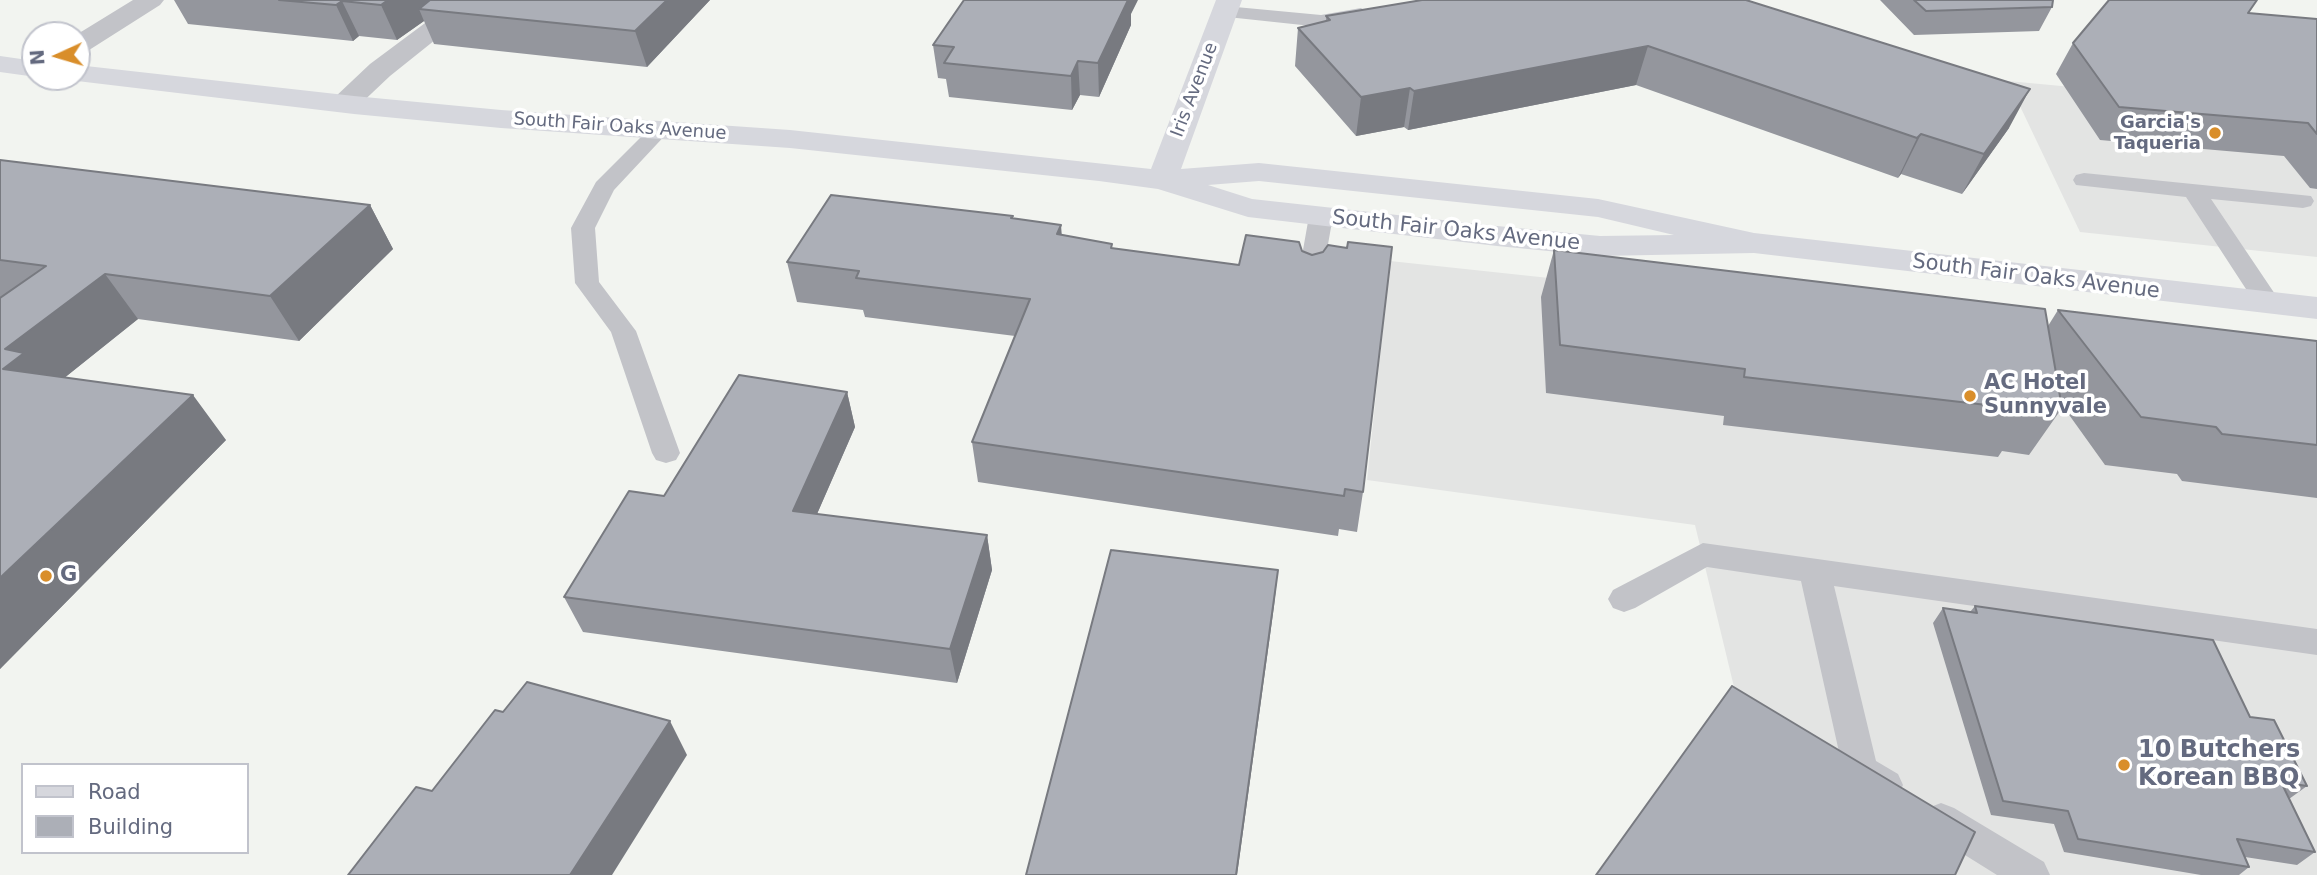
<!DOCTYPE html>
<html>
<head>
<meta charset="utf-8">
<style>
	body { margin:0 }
	#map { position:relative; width:2317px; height:875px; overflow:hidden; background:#f2f4f0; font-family:"DejaVu Sans",sans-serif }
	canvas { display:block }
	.legend { position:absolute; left:21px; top:763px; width:228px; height:91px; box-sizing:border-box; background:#fff; border:2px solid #c1c3cc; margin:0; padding:9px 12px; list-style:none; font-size:21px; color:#646a7f }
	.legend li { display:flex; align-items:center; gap:14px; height:35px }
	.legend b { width:35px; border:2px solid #c1c3cc }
	.north { position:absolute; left:21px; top:21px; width:70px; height:70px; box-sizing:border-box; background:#fff; border:2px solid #c1c3cc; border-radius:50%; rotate:266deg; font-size:19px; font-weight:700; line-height:28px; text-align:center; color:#646a7f }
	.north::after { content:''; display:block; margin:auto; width:24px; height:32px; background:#d98e2a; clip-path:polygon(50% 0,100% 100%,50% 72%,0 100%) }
</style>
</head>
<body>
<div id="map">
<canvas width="2317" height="875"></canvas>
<ul class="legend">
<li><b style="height:9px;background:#d6d7dd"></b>Road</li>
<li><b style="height:19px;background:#acafb7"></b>Building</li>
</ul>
<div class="north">N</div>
</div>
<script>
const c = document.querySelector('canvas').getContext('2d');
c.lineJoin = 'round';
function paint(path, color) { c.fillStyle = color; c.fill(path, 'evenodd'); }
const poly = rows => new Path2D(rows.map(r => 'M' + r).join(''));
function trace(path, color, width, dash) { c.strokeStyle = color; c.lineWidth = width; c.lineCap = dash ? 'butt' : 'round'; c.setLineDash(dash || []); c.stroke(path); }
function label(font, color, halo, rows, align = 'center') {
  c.font = font + ' "DejaVu Sans",sans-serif'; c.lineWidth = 7; c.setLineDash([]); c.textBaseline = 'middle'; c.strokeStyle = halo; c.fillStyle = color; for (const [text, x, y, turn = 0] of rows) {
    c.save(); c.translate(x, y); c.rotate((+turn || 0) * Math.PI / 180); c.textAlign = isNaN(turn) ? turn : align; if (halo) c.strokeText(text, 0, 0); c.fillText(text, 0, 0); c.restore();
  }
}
const built = poly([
	[2008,81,2317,110,2317,257,2080,232],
	[1390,261,2317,360,2317,875,1602,875,1734,687,1695,525,1367,480]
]);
const lane = poly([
	[1225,6,1321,15,1361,8,1370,14,1368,18,1321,27,1218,16,1216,12,1218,8,1225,6],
	[660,123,667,125,671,129,614,190,595,228,599,282,636,331,680,453,676,460,666,463,656,460,652,453,611,332,575,283,571,228,596,182,653,125,660,123],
	[2084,173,2311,196,2314,201,2311,206,2303,208,2211,199,2281,303,2277,309,2268,311,2259,309,2186,197,2076,185,2073,180,2076,175,2084,173],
	[1321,209,1329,211,1333,216,1321,284,1318,289,1309,292,1300,289,1297,284,1309,216,1313,211,1321,209],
	[1703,543,2317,629,2317,655,1834,586,1876,761,1898,774,1903,785,1898,796,1885,801,1848,781,1843,770,1801,581,1707,567,1635,608,1624,612,1613,608,1608,599,1613,590,1703,543],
	[1941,803,1954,808,2044,862,2050,875,1997,875,1928,832,1923,820,1928,808,1941,803]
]);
const street = poly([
	[133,0,164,0,160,5,86,52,77,54,76,35,133,0],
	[456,0,485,0,390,76,354,110,344,112,334,110,330,104,334,98,370,64,456,0]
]);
const secondary = poly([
	[1216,0,1242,0,1181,169,1259,163,1598,199,1754,233,2317,297,2317,319,1754,253,1600,256,1497,246,1248,217,1158,189,1099,181,790,148,501,128,354,114,77,81,66,77,77,77,77,65,354,96,501,110,790,130,1151,169,1216,0],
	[1259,181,1598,217,1674,235,1600,236,1497,226,1252,199,1208,185,1259,181],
	[0,56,35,61,36,77,0,72,0,56]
]);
const wall = poly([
	[174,0,710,0,647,67,434,44,424,21,397,40,359,36,353,41,188,24],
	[1746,0,2009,128,1962,194,1901,174,1898,178,1636,85,1408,130,1404,127,1356,136,1295,66,1298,28,1326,21,1326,16],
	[1880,0,2053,0,2052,7,2039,31,1914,35],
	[2257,0,2249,13,2317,19,2317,189,2310,188,2284,156,2100,140,2056,74,2073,43],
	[1131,14,1131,25,1099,97,1080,95,1072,110,949,97,946,79,938,78,933,45],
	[0,160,370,205,393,249,299,341,138,319,64,378,226,440,0,669],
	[1013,219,1062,235,1112,248,1363,492,1357,532,1339,529,1338,536,978,482,972,442,1015,336,865,317,863,310,797,302,787,262],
	[1554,250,2048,326,2058,310,2317,341,2317,498,2182,481,2177,474,2105,465,2062,405,2062,408,2029,455,2002,451,1998,457,1723,425,1724,416,1546,393,1541,297],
	[847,392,855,427,817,514,987,535,992,570,957,683,583,632,564,597,664,496],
	[1975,606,2250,717,2307,786,2289,799,2315,852,2297,865,2245,857,2249,867,2239,875,2201,875,2064,852,2054,824,1991,815,1933,623,1943,608,1970,612]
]);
const shadedWall = poly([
	[388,0,452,0,419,9,424,21,397,40,381,5],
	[667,0,710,0,647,67,635,31],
	[1126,0,1138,0,1131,14,1131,25,1099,97,1098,63],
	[342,1,359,36,353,41,336,5],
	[1648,46,1636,85,1408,130,1414,91],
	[1078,61,1080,95,1072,110,1071,76],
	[1410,88,1404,127,1356,136,1361,97],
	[2030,89,2009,128,1962,194,1984,154],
	[1921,134,1901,174,1898,178,1917,138],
	[370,205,393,249,299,341,270,296],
	[1061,225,1064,264,1057,234],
	[105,274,138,319,53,387,3,369,5,349],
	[847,392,855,427,803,546,793,511],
	[193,395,226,440,0,669,0,578],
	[987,535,992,570,957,683,950,649],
	[1278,570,1274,606,1237,875,1236,875],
	[670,721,687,755,612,875,570,875]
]);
const building = poly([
	[279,0,388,0,381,5,342,1,336,5,279,0],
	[430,0,667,0,635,31,419,9,430,0],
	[964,0,1128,0,1098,63,1078,61,1071,76,944,63,954,47,933,45,964,0],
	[1422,0,1746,0,2030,89,1984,154,1921,134,1917,138,1648,46,1414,91,1410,88,1361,97,1298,28,1330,20,1326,16,1422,0],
	[1914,0,2053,0,2052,7,1926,11,1914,0],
	[2109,0,2257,0,2248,13,2317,19,2317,134,2308,123,2119,107,2073,43,2109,0],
	[0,160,370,205,270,296,105,274,5,349,24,353,3,369,193,395,0,578,0,298,46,266,0,260,0,160],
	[831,195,1013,216,1011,218,1061,225,1057,234,1112,244,1111,248,1239,265,1246,235,1299,242,1302,251,1312,255,1323,252,1328,245,1347,248,1348,242,1392,247,1363,492,1345,489,1344,496,972,442,1030,299,856,278,859,271,787,262,831,195],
	[1554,250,2045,309,2062,408,2029,403,2030,410,1744,377,1745,369,1560,345,1554,250],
	[2058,310,2317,341,2317,445,2222,434,2216,427,2141,417,2058,310],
	[739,375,847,392,793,511,987,535,950,649,564,597,629,491,664,496,739,375],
	[1111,550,1278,570,1236,875,1026,875,1111,550],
	[1975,606,2213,640,2250,717,2274,720,2307,786,2281,782,2315,852,2237,839,2249,867,2078,839,2068,811,2003,801,1943,608,1977,613,1975,606],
	[527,682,670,721,570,875,348,875,416,787,432,791,495,710,503,712,527,682],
	[1732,686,1975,832,1955,875,1596,875,1732,686]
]);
const markers = [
	[2215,133,7,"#d98e2a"],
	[1970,396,7,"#d98e2a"],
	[46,576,7,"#d98e2a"],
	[2124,765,7,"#d98e2a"]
];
const farStreetnames = [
	["Iris Avenue",1195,90,-69],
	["South Fair Oaks Avenue",620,127,4]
];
const farPoinames = [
	["Garcia's",2201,123],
	["Taqueria",2201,144]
];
const streetNames = [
	["South Fair Oaks Avenue",1456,231,6],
	["South Fair Oaks Avenue",2036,277,7]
];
const poiNames = [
	["AC Hotel",1984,384],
	["Sunnyvale",1984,408],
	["G",60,576]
];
const nearPoinames = [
	["10 Butchers",2138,751],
	["Korean BBQ",2138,779]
];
paint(built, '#e3e4e3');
paint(lane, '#c2c3c8');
paint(street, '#c2c3c8');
paint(secondary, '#d6d7dd');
paint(wall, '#94969d');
paint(shadedWall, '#787a80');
paint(building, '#acafb7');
trace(building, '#787a80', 2);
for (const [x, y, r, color] of markers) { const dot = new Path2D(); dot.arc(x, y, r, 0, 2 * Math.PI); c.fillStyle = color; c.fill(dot); trace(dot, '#fff', 2.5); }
label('18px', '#646a7f', '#fff', farStreetnames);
label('bold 18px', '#646a7f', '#fff', farPoinames, 'right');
label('21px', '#646a7f', '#fff', streetNames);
label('bold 21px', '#646a7f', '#fff', poiNames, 'left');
label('bold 24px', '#646a7f', '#fff', nearPoinames, 'left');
</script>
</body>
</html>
